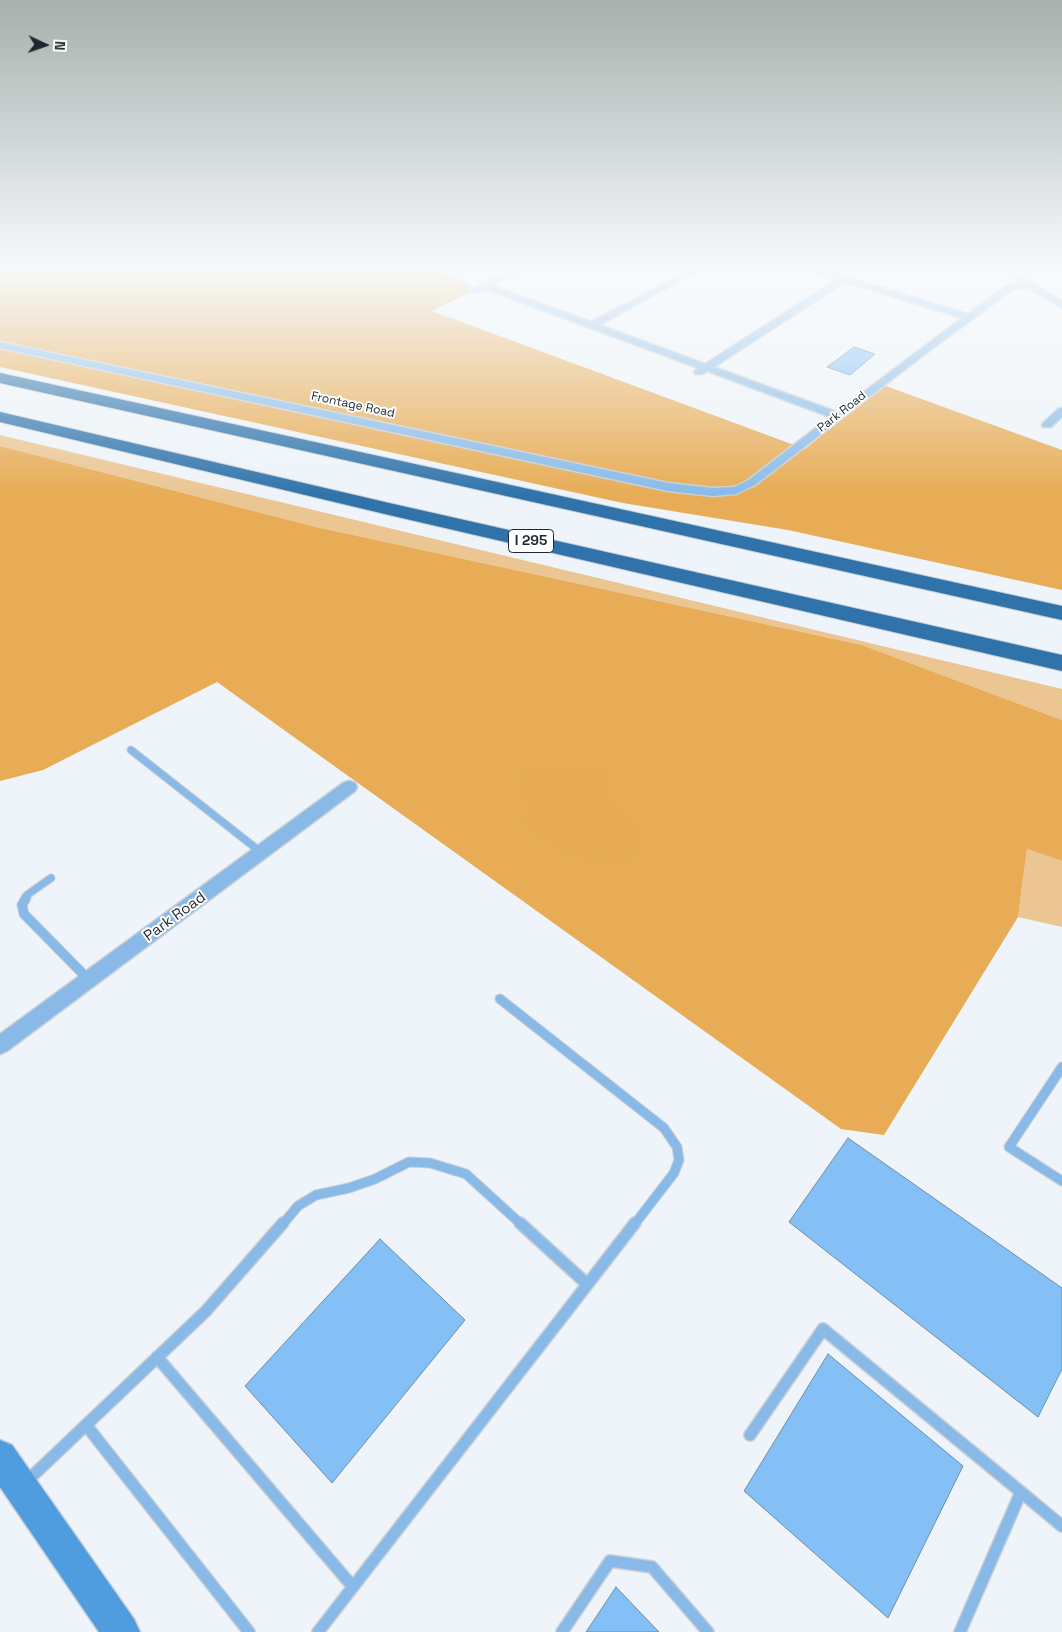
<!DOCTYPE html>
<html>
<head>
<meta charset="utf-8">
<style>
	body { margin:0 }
	#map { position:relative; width:1062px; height:1632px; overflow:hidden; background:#eef4f9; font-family:"Space Grotesk",sans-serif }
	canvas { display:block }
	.north { position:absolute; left:20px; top:20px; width:50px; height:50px; -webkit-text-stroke:4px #fff; paint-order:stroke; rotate:93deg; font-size:14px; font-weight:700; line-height:20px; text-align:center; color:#1d2731 }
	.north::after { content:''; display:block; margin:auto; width:18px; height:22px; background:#1d2731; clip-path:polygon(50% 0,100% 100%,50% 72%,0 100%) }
</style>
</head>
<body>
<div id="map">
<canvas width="1062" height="1632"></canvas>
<div class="north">N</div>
</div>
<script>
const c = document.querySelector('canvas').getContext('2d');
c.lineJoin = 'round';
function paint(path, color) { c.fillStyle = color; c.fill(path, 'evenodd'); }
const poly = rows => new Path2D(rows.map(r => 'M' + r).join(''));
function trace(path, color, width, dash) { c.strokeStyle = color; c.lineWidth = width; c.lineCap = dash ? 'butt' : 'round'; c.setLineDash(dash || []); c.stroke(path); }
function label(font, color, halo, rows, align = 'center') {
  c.font = font + ' "Space Grotesk",sans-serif'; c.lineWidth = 4; c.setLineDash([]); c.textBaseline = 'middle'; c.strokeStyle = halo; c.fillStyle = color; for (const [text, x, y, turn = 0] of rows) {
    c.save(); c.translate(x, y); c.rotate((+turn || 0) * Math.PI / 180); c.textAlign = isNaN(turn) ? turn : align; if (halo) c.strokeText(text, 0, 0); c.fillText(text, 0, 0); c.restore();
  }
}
const green = poly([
	[0,435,1062,689,1062,720,862,645,316,527,0,446],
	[1027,849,1062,861,1062,927,1018,917]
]);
const forest = poly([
	[0,268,437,268,470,284,474,290,432,311,805,449,883,385,1062,450,1062,590,788,530,623,503,0,367],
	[0,446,316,527,862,645,1062,720,1062,861,1027,849,1018,917,884,1135,841,1129,217,682,43,770,0,781]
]);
const water = poly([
	[527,767,570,771,603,769,608,774,609,798,616,807,637,829,639,852,634,858,626,861,590,860,570,855,546,840,526,833,524,822,527,809,520,777,521,772]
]);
const building = poly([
	[854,347,875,354,850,375,827,367,854,347],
	[848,1138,1062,1288,1062,1369,1038,1417,789,1222,848,1138],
	[380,1239,465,1320,332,1483,245,1386,380,1239],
	[828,1354,963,1466,888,1618,744,1491,828,1354],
	[616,1587,659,1632,586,1632,616,1587]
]);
const laneFar2 = poly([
	[131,750,262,853],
	[25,899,27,895,51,878]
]);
const laneFar1 = poly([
	[26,898,22,905,24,914,89,980],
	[500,999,664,1128,677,1147,679,1160,674,1173,634,1225],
	[1062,1067,1009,1147,1062,1181],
	[282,1225,298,1206,316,1195,349,1188,375,1179,409,1162,430,1163,466,1174,522,1225]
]);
const lane = poly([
	[520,1223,587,1284],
	[157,1357,353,1587],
	[86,1425,249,1632],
	[750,1435,823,1329,1021,1492],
	[26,1482,206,1311,283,1223],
	[318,1632,635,1223],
	[562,1632,610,1561,652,1567,708,1632],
	[960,1632,1021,1492,1062,1526]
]);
const street = poly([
	[516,268,526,268,492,285,591,322,693,268,703,268,600,325,705,364,837,279,806,270,805,268,817,268,968,314,1006,286,1020,283,999,268,1009,268,1062,301,1062,308,1027,287,1012,290,921,357,755,485,736,494,713,496,668,491,0,348,0,342,668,483,713,488,734,487,747,481,830,417,707,371,703,374,695,374,694,372,698,368,485,289,474,293,469,290,516,268],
	[845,282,962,318,837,412,714,367,845,282],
	[1062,408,1062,417,1051,427,1043,427,1042,425,1043,423,1058,409,1062,408],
	[349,781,355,783,357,787,355,791,7,1051,0,1054,0,1034,343,783,349,781]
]);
const secondary = poly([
	[0,1440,12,1445,134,1619,140,1632,99,1632,0,1487,0,1440]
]);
const highway = poly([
	[0,373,1062,606,1062,620,0,383,0,373],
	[0,412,389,503,1062,655,1062,671,389,515,0,422,0,412]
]);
const farStreetnames = [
	["Frontage Road",353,405,12],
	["Park Road",842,412,-38]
];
const shields = [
	[531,541,45]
];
const shieldNames = [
	["I 295",531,541]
];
const streetNames = [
	["Park Road",175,917,-36]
];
paint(green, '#ebc693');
paint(forest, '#e7ac55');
paint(water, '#e6ab54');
paint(building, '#84c0f6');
trace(building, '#728ca4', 1);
trace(laneFar2, '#c8cfd5', 9);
trace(laneFar1, '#c8cfd5', 11);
trace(lane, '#c8cfd5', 14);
trace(street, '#c8cfd5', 3);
trace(secondary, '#c8cfd5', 3);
trace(highway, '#c8cfd5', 2);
trace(laneFar2, '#89bae7', 7);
trace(laneFar1, '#89bae7', 9);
trace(lane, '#89bae7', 11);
paint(street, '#89bae7');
paint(secondary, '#4f9cdf');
paint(highway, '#2f73aa');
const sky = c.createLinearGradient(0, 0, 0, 496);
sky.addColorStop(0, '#a7b0ad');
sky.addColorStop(0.54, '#f7fafc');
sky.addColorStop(1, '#f7fafc00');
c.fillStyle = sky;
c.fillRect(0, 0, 1062, 496);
label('12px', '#1d2731', '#fff', farStreetnames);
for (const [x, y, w] of shields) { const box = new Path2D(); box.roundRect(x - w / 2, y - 11.5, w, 23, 4); c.fillStyle = '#fff'; c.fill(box); trace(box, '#1d2731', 1); }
label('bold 14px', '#1d2731', null, shieldNames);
label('15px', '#1d2731', '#fff', streetNames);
</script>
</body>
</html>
